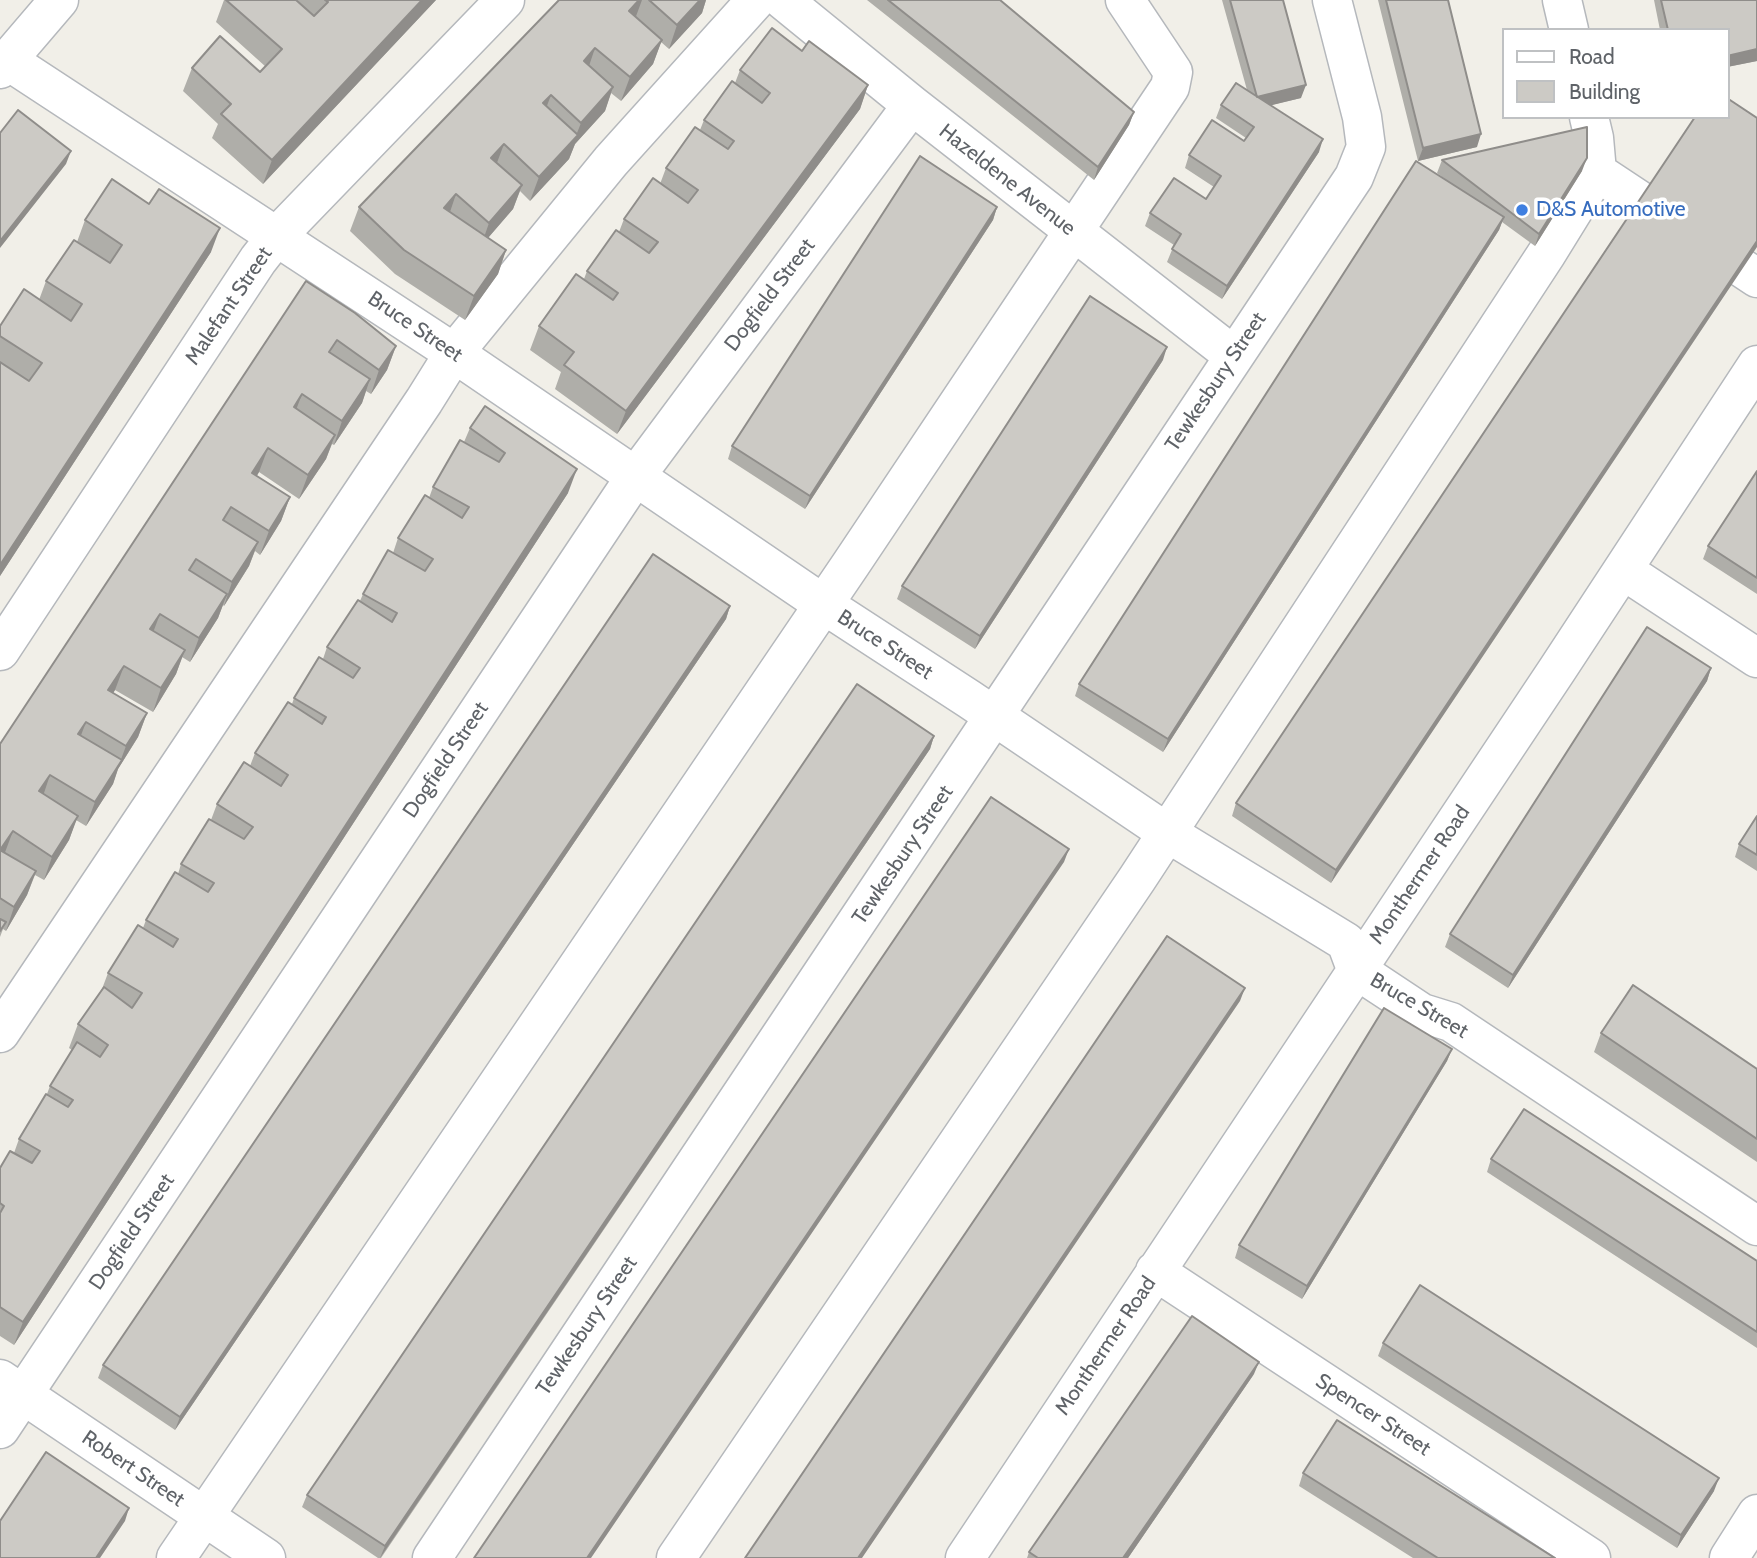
<!DOCTYPE html>
<html>
<head>
<meta charset="utf-8">
<style>
	body { margin:0 }
	#map { position:relative; width:1757px; height:1558px; overflow:hidden; background:#f1efe8; font-family:Cabin,sans-serif }
	canvas { display:block }
	.legend { position:absolute; left:1502px; top:28px; width:228px; height:91px; box-sizing:border-box; background:#fff; border:2px solid #bfc1c3; margin:0; padding:9px 12px; list-style:none; font-size:21px; color:#5f6368 }
	.legend li { display:flex; align-items:center; gap:14px; height:35px }
	.legend b { width:35px; border:2px solid #bfc1c3 }
</style>
</head>
<body>
<div id="map">
<canvas width="1757" height="1558"></canvas>
<ul class="legend">
<li><b style="height:9px;background:#fff"></b>Road</li>
<li><b style="height:19px;background:#cccac5"></b>Building</li>
</ul>
</div>
<script>
const c = document.querySelector('canvas').getContext('2d');
c.lineJoin = 'round';
const poly = rows => new Path2D(rows.map(r => 'M' + r).join(''));
function trace(path, color, width, dash) { c.strokeStyle = color; c.lineWidth = width; c.lineCap = dash ? 'butt' : 'round'; c.setLineDash(dash || []); c.stroke(path); }
function paint(path, color) { c.fillStyle = color; c.fill(path, 'evenodd'); }
function label(font, color, halo, rows, align = 'center') {
  c.font = font + ' Cabin,sans-serif'; c.lineWidth = 7; c.setLineDash([]); c.textBaseline = 'middle'; c.strokeStyle = halo; c.fillStyle = color; for (const [text, x, y, turn = 0] of rows) {
    c.save(); c.translate(x, y); c.rotate((+turn || 0) * Math.PI / 180); c.textAlign = isNaN(turn) ? turn : align; if (halo) c.strokeText(text, 0, 0); c.fillText(text, 0, 0); c.restore();
  }
}
const minor = poly([
	[783,0,912,105,1234,356],
	[1562,0,1569,30],
	[7,60,454,353,823,604,969,699,1166,832,1346,942,1356,969,1375,982,1422,1013,1451,1022,1757,1226],
	[0,69,59,0],
	[1597,172,1757,278],
	[1623,570,1757,658],
	[0,651,258,260,276,237,505,0],
	[0,1033,424,401,454,353,611,161,756,0],
	[1155,1271,1591,1558],
	[0,1379,266,1558],
	[0,1429,635,477,912,105],
	[176,1558,851,564,1170,87,1173,72,1125,0],
	[432,1558,1354,177,1366,147,1362,117,1332,0],
	[676,1558,1137,879,1547,253,1597,172,1594,138,1589,117],
	[965,1558,1557,670,1757,365],
	[1729,1558,1757,1514]
]);
const wall = poly([
	[224,0,436,0,263,184,212,138,218,124,183,91,192,68,260,72,266,67,216,22],
	[559,0,706,0,702,13,669,49,661,42,653,64,621,101,611,93,605,111,575,144,569,159,530,201,520,191,513,209,488,238,506,250,498,274,465,320,395,274,350,231,359,207],
	[867,0,1000,0,1134,112,1129,125,1094,180],
	[1222,0,1283,0,1301,98,1271,105,1319,152,1222,299,1167,262,1174,245,1145,226,1150,213,1206,199,1214,187,1185,168,1189,155,1244,141,1246,138,1216,118,1221,105,1247,90],
	[1378,0,1448,0,1477,147,1418,161],
	[1654,0,1757,0,1757,61,1727,67,1727,30,1660,30],
	[802,51,868,85,860,109,617,434,555,389,561,372,530,350,539,326,584,279,587,271,619,232,624,219,660,184,666,168,700,130,704,120,735,83,740,70],
	[1757,118,1331,883,1232,816,1236,803],
	[1442,160,1582,171,1535,246,1502,222,1499,230,1163,752,1075,696,1079,684,1450,183,1437,173],
	[997,207,993,220,805,509,728,459,732,446],
	[85,220,211,252,0,576,0,326,39,300,46,281,77,242],
	[306,281,396,346,387,370,371,394,366,391,362,403,334,445,332,444,326,459,299,499,259,472,257,476,290,497,281,521,260,555,255,551,249,566,224,606,223,605,218,618,190,662,182,657,176,674,153,712,115,690,113,693,147,713,138,737,118,769,113,784,86,826,76,820,69,840,44,880,35,875,27,895,6,931,3,929,0,937,0,744],
	[1163,360,975,649,897,599,902,586],
	[470,428,568,493,14,1345,0,1336,0,1168,14,1153,19,1139,47,1094,50,1086,72,1050,69,1048,78,1024,102,989,108,973,143,928,146,920,178,874,181,864,211,820,217,804,250,766,255,753,292,704,294,698,323,659,327,647,360,601,363,594,393,553,398,538,429,498,433,487,464,442],
	[1757,471,1757,594,1703,559,1708,546],
	[730,606,726,619,175,1430,98,1378,103,1365],
	[1711,668,1707,681,1508,988,1445,947,1450,934],
	[934,736,930,749,381,1558,378,1558,302,1507,307,1495],
	[1757,816,1757,871,1735,857,1739,844],
	[1601,1033,1757,1069,1757,1162,1594,1052],
	[1452,1049,1447,1061,1302,1299,1235,1258,1239,1245],
	[1491,1159,1757,1261,1757,1348,1487,1172],
	[1383,1343,1714,1491,1677,1548,1378,1356],
	[1254,1374,1128,1558,1027,1558,1029,1552],
	[1303,1473,1555,1558,1413,1558,1299,1486]
]);
const shadedWall = poly([
	[422,0,436,0,263,184,272,160],
	[639,0,642,0,635,19,629,11],
	[700,0,706,0,702,13,669,49,677,25],
	[662,40,653,64,621,101,630,77],
	[595,48,587,72,584,61],
	[1757,49,1757,61,1727,67,1727,56],
	[868,85,860,109,617,434,626,411],
	[1306,85,1301,98,1252,110,1257,97],
	[613,87,605,111,575,144,569,159,530,201,539,177,575,138,581,123],
	[551,95,542,119,543,103],
	[1134,112,1129,125,1094,180,1098,167],
	[1481,134,1477,147,1418,161,1423,148],
	[1323,139,1319,152,1222,299,1227,286],
	[504,144,495,168,491,158],
	[71,151,66,164,0,248,0,241],
	[1587,158,1582,171,1535,246,1539,234],
	[522,185,513,209,481,246,489,223],
	[456,194,448,218,444,208],
	[997,207,993,220,805,509,810,496],
	[1504,217,1499,230,1163,752,1168,739],
	[220,228,211,252,0,576,0,565],
	[1757,241,1757,247,1331,883,1336,870],
	[506,250,498,274,465,320,474,296],
	[396,346,387,370,371,394,379,370],
	[1167,347,1163,360,975,649,980,636],
	[370,379,362,403,334,445,342,421],
	[302,394,293,418,294,407],
	[335,435,326,459,299,499,308,475],
	[268,448,259,472,243,497,252,473],
	[577,469,568,493,14,1345,23,1322],
	[290,497,281,521,260,555,269,531],
	[258,542,249,566,224,606,232,582],
	[227,594,218,618,190,662,199,638],
	[730,606,726,619,175,1430,180,1417],
	[160,614,151,638,150,629],
	[185,650,176,674,153,712,161,688],
	[124,666,115,690,100,714,108,690],
	[1711,668,1707,681,1508,988,1513,975],
	[147,713,138,737,118,769,113,784,86,826,95,802,120,762,126,746],
	[86,722,77,746,78,734],
	[934,736,930,749,380,1558,385,1546],
	[50,775,42,799,39,791],
	[78,816,69,840,44,880,52,857],
	[13,831,4,855,0,850],
	[1069,849,1064,862,591,1558,587,1558],
	[36,871,27,895,6,931,14,907],
	[1245,988,1240,1001,862,1558,858,1558],
	[1452,1049,1447,1061,1302,1299,1307,1286],
	[1259,1362,1254,1374,1128,1558,1123,1558],
	[1719,1478,1714,1491,1677,1548,1681,1535],
	[129,1508,125,1521,100,1558,96,1558]
]);
const building = poly([
	[226,0,296,0,314,16,328,2,325,0,422,0,272,160,221,114,231,104,192,68,220,36,260,72,282,49,226,0],
	[559,0,639,0,629,11,662,40,630,77,595,48,584,61,613,87,581,123,551,95,543,103,578,135,539,177,504,144,491,158,522,185,489,223,456,194,444,208,506,250,474,296,404,250,359,207,559,0],
	[649,0,700,0,677,25,649,0],
	[888,0,1000,0,1134,112,1098,167,888,0],
	[1230,0,1283,0,1306,85,1257,97,1230,0],
	[1386,0,1448,0,1481,134,1423,148,1386,0],
	[1661,0,1757,0,1757,49,1727,56,1727,30,1668,30,1661,0],
	[772,28,802,51,809,41,868,85,626,411,564,365,574,352,539,326,576,274,613,300,618,293,587,271,616,230,649,253,658,242,624,219,653,178,688,203,698,190,666,168,695,127,728,149,734,141,704,120,732,81,762,103,770,93,740,70,772,28],
	[1236,83,1323,139,1227,286,1172,249,1181,234,1150,213,1174,178,1206,199,1221,176,1189,155,1212,120,1244,141,1254,127,1221,105,1236,83],
	[1727,98,1757,118,1757,241,1336,870,1236,803,1695,117,1727,117,1727,98],
	[18,110,71,151,0,241,0,133,18,110],
	[1587,127,1587,158,1539,234,1442,160,1587,127],
	[920,156,997,207,810,496,732,446,920,156],
	[1416,161,1504,217,1168,739,1079,684,1416,161],
	[112,179,149,204,159,189,220,228,0,565,0,362,29,381,42,363,0,336,0,326,24,289,71,321,82,304,46,281,74,240,110,263,122,245,85,220,112,179],
	[306,281,355,313,396,346,379,370,337,340,329,352,370,379,342,421,302,394,294,407,335,435,308,475,268,448,252,473,290,497,269,531,231,507,223,520,258,542,232,582,196,559,189,570,227,594,199,638,160,614,150,629,185,650,161,688,124,666,108,690,147,713,126,746,86,722,78,734,122,760,95,802,50,775,39,791,78,816,52,857,13,831,0,850,36,871,14,907,0,898,0,744,306,281],
	[1090,296,1167,347,980,636,902,586,1090,296],
	[485,406,577,469,23,1322,0,1307,0,1213,4,1206,0,1203,0,1168,10,1151,32,1163,40,1151,19,1139,46,1094,68,1107,73,1100,50,1086,77,1042,100,1057,108,1045,78,1024,104,987,132,1008,142,993,108,973,138,925,173,947,178,939,146,920,175,872,208,892,214,883,181,864,209,819,244,839,253,827,217,804,244,762,281,786,288,775,255,753,288,702,322,724,326,717,294,698,319,657,353,678,360,668,327,647,358,600,392,622,397,613,363,594,388,550,425,571,433,559,398,538,425,495,462,518,469,507,433,487,460,440,499,462,505,453,470,428,485,406],
	[1757,471,1757,578,1708,546,1757,471],
	[653,554,730,606,180,1417,103,1365,653,554],
	[1647,627,1711,668,1513,975,1450,934,1647,627],
	[857,684,934,736,385,1546,307,1495,857,684],
	[991,797,1069,849,587,1558,474,1558,991,797],
	[1757,816,1757,855,1739,844,1757,816],
	[0,919,6,922,0,931,0,919],
	[1167,936,1245,988,858,1558,745,1558,1167,936],
	[1633,985,1757,1069,1757,1139,1601,1033,1633,985],
	[1384,1008,1452,1049,1307,1286,1239,1245,1384,1008],
	[1524,1109,1757,1261,1757,1332,1491,1159,1524,1109],
	[1420,1285,1719,1478,1681,1535,1383,1343,1420,1285],
	[1192,1316,1259,1362,1123,1558,1038,1558,1029,1552,1192,1316],
	[1337,1420,1555,1558,1438,1558,1303,1473,1337,1420],
	[46,1452,129,1508,96,1558,0,1558,0,1521,46,1452]
]);
const markers = [
	[1522,210,7,"#3f7fe0"]
];
const streetNames = [
	["Hazeldene Avenue",1007,180,38],
	["Dogfield Street",770,295,-53],
	["Malefant Street",229,306,-56],
	["Bruce Street",415,327,34],
	["Tewkesbury Street",1216,382,-56],
	["Bruce Street",885,645,33],
	["Dogfield Street",446,760,-56],
	["Tewkesbury Street",903,855,-56],
	["Monthermer Road",1420,875,-56],
	["Bruce Street",1419,1006,30],
	["Dogfield Street",132,1232,-56],
	["Tewkesbury Street",587,1326,-56],
	["Monthermer Road",1106,1346,-56],
	["Spencer Street",1373,1415,33],
	["Robert Street",133,1469,34]
];
const shopNames = [
	["D&S Automotive",1536,210]
];
trace(minor, '#b5b8bc', 41);
trace(minor, '#fff', 38);
paint(wall, '#afaea9');
paint(shadedWall, '#8f8d8a');
paint(building, '#cccac5');
trace(building, '#8f8d8a', 2);
for (const [x, y, r, color] of markers) { const dot = new Path2D(); dot.arc(x, y, r, 0, 2 * Math.PI); c.fillStyle = color; c.fill(dot); trace(dot, '#fff', 2.5); }
label('21px', '#5f6368', '#fff', streetNames);
label('21px', '#366cbe', '#fff', shopNames, 'left');
</script>
</body>
</html>
